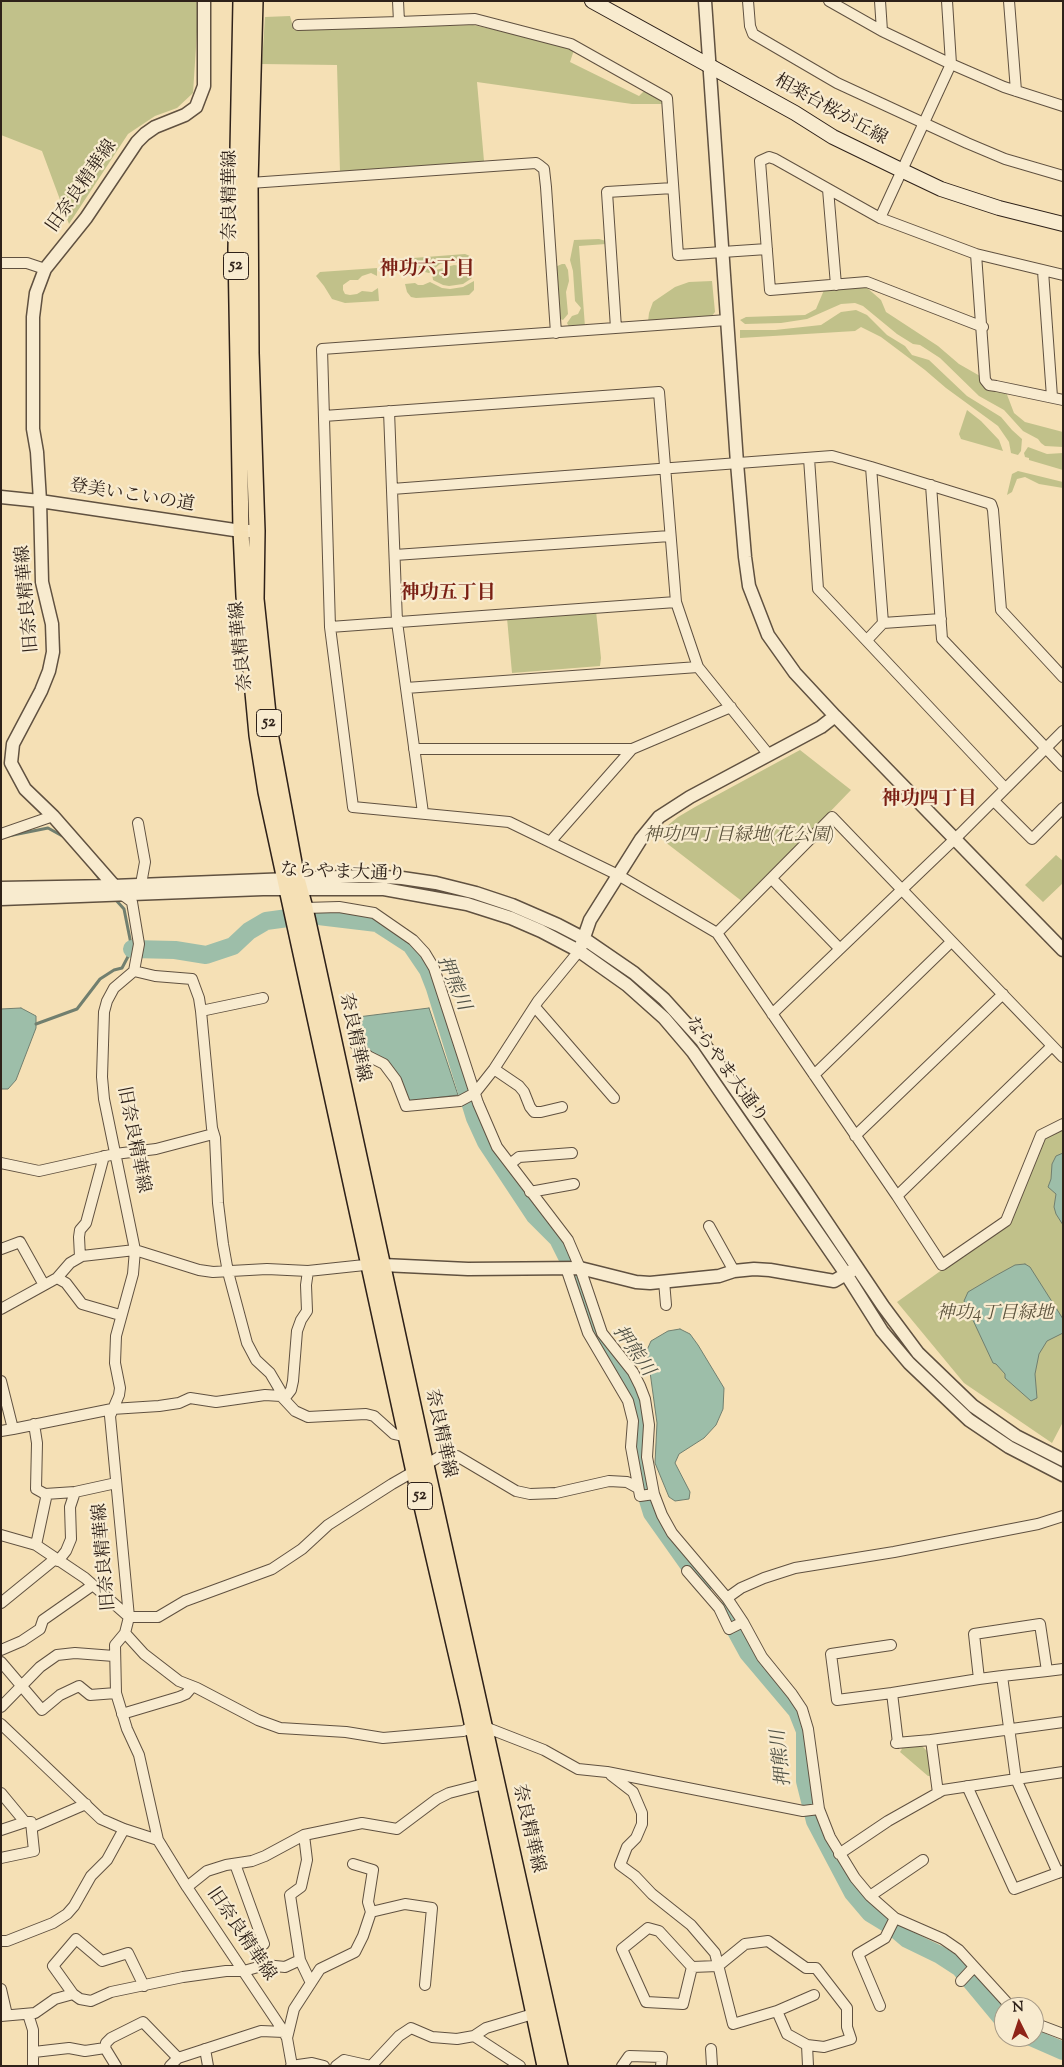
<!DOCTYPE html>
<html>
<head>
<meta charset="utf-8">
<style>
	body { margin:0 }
	#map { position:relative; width:1064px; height:2067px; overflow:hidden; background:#f5e0b5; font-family:"Sorts Mill Goudy",serif }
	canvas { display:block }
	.frame { position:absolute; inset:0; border:2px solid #2e2119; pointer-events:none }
	.north { position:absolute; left:994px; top:1997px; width:50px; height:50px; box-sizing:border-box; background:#f8ebcf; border:1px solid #a79a86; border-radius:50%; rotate:356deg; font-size:14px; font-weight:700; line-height:20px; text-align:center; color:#2e2119 }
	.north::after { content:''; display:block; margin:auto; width:18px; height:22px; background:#8f2418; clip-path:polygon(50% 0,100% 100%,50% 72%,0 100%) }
</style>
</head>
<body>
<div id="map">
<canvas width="1064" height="2067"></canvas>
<div class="frame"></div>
<div class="north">N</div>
</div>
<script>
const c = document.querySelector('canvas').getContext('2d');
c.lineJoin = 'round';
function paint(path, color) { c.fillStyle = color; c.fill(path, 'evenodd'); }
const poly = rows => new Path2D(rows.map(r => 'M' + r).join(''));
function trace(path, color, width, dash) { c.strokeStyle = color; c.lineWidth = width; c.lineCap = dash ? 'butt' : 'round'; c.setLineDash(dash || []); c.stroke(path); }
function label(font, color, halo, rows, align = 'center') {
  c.font = font + ' "Sorts Mill Goudy","Noto Serif JP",serif'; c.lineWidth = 4.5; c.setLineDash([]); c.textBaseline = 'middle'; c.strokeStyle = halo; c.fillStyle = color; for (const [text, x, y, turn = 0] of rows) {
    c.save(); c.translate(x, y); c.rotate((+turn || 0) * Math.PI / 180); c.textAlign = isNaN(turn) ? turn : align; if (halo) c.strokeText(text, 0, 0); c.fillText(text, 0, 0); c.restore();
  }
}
const green = poly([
	[1,1,199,1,193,93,177,108,155,116,128,134,69,224,42,151,1,135],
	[290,16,294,30,473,25,523,36,574,50,570,62,639,96,645,90,661,99,662,104,632,104,477,82,484,161,340,172,337,65,262,64,265,17],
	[599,239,606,241,606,244,579,246,585,327,569,327,567,323,572,316,578,314,581,308,575,301,573,271,570,260,574,240],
	[465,254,470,256,472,260,473,267,461,263,448,262,440,264,429,273,421,271,417,271,414,274,404,275,404,266,408,261,413,258],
	[562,264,565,264,568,270,569,281,566,292,568,314,563,320,558,318,555,267],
	[454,265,461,266,471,271,472,278,463,284,449,286,443,285,433,280,432,273,436,270],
	[377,268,377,276,371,273,362,276,358,280,350,280,343,285,343,290,345,294,350,295,357,294,362,291,372,292,378,288,379,301,345,303,332,299,324,286,316,276,320,272],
	[474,281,474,290,469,295,416,298,411,297,407,292,405,284,415,283,418,285,423,285,430,282,442,288,450,289,463,287],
	[712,281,715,312,711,317,648,322,649,313,653,302,675,287,689,282],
	[866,287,881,300,886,312,938,346,959,364,980,376,986,388,1006,392,1014,413,1025,422,1063,432,1063,447,1045,446,1041,443,1038,439,1023,431,1004,410,979,396,940,358,920,345,913,344,897,334,863,306,855,303,841,304,807,319,781,323,745,324,740,320,746,317,805,315,816,309,824,290],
	[856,310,867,315,887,335,905,346,912,355,929,360,967,396,1001,417,1012,430,1022,439,1021,451,1018,455,1011,453,1009,442,998,426,946,388,925,370,881,337,861,327,855,331,740,338,740,330,775,330,821,325,841,312],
	[967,410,981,421,999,440,1003,451,961,439,959,434],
	[1028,447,1047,454,1063,453,1063,470,1029,460,1029,458,1025,457,1024,453],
	[1018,471,1063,482,1063,488,1039,484,1025,477,1017,479,1012,492,1007,495,1012,474],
	[596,611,601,658,600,666,512,673,507,618],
	[800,750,851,790,743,902,656,835,678,817,695,807],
	[1056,855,1063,861,1063,883,1043,902,1025,885],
	[1063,1129,1063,1422,1052,1443,964,1383,897,1302,1009,1222,1044,1139],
	[921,1745,927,1751,932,1776,928,1776,900,1752,902,1749,900,1747]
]);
const water = poly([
	[21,1008,36,1016,36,1028,16,1080,8,1089,1,1089,1,1009,21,1008],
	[429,1008,458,1095,409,1101,394,1069,386,1060,370,1052,358,1043,358,1017,429,1008],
	[1063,1153,1063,1225,1056,1214,1054,1207,1056,1194,1048,1187,1051,1179,1052,1164,1056,1156,1063,1153],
	[1025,1264,1030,1267,1063,1319,1063,1333,1047,1341,1039,1354,1035,1374,1037,1398,1031,1401,1005,1378,1005,1374,996,1364,993,1363,964,1301,968,1292,995,1276,1015,1265,1025,1264],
	[680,1329,690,1334,698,1345,724,1388,723,1409,716,1425,704,1438,679,1454,675,1463,690,1492,689,1499,675,1501,669,1497,655,1463,657,1423,647,1350,651,1341,668,1331,680,1329]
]);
const stream = poly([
	[8,836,48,828,66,838],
	[92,869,102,882],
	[36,1024,77,1009,100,979,114,970,122,968,132,949,124,909,115,899]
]);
const river = poly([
	[132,949,175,950,206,955,233,946,249,931,266,921,310,915,377,923,411,945,428,970,435,988,475,1118,486,1142,535,1216,558,1239,574,1271,583,1309,592,1332,635,1391,641,1421,638,1449,640,1474,652,1513,703,1585],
	[725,1611,748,1653,797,1711,805,1731,805,1781,815,1821,853,1893,870,1913,893,1927,907,1939,940,1955,960,1968,1004,2021],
	[1031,2037,1063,2051]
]);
const minor = poly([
	[398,1,399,22,475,19,571,44,667,98,678,255,767,249],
	[748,1,750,26,753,34,837,83,967,143,1005,159,1063,176],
	[829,1,882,31,951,64,1004,87,1063,106],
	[880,1,882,31],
	[1009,1,1016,91],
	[298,25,399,22],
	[250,183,536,163,539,165,544,169,546,187,556,333],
	[828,189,836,285],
	[880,218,951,64,947,1],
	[976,254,985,380,989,385,996,386,1063,400],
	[1,263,27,263,45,269],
	[1043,271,1052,397],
	[727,320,322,349,330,627,353,807,509,822,618,875,717,933,897,1196,942,1265,1006,1221,1041,1135,1063,1124],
	[983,327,867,282,770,290,760,161,769,157,775,159,880,218,976,254,1063,275],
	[616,328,607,192,673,188],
	[389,411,397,622,423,813],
	[324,416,659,392,676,602,698,667,769,755],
	[809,458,818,589,1005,788],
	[931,485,942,639,1063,766],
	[392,489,832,456,871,467,991,504,993,510,1001,610,1063,677],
	[395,555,670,536],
	[883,623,941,619],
	[330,627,676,602],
	[867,640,883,623,871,467],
	[406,688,698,667],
	[414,749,632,749],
	[994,801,1032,839,1063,808],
	[138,823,145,862,141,884],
	[1,834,53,816],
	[550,842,632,749,731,707],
	[772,879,839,948],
	[124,896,132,902,139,944,134,971,114,988,107,1001,104,1012,102,1077,104,1099,135,1250,133,1274,116,1336,115,1363,120,1388,119,1395,110,1416,129,1617,125,1633,115,1645,116,1693,127,1729,139,1755,158,1840,187,1887,284,2032,287,2038,292,2066],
	[305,908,339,907,374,913,413,940,425,953,434,968,478,1103,497,1147,568,1240,580,1268,602,1333,633,1372,640,1386,645,1399,649,1425,647,1457,654,1494,662,1515,672,1533,727,1598,743,1622,762,1657,792,1694,802,1709,808,1729,819,1809,830,1837,855,1878,870,1896,895,1918,943,1939,959,1950,1011,2007],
	[717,933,832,817,1063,1057],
	[134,971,155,976,192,979,199,998,201,1011,263,998],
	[535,1007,614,1098],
	[201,1011,212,1128,215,1138,218,1203,223,1244,228,1272,247,1343,256,1360,270,1373,280,1390,281,1396,295,1411,308,1417,366,1414,374,1416,394,1434,407,1437],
	[772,1014,961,833,1063,731],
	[355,1044,368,1056,384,1064,396,1080,406,1106,460,1101,475,1093,494,1069,538,1001,579,951],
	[494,1069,519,1086,524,1092,530,1107,534,1112,541,1112,562,1107],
	[814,1075,951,942],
	[855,1136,1003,994],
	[1,1163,39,1171,115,1154,156,1149,213,1134],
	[510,1164,519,1157,572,1153],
	[530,1192,574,1184],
	[897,1196,1052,1046],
	[709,1226,734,1271],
	[1,1249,20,1242,44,1285],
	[80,1257,79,1237,80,1230,86,1223,104,1156],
	[566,1268,588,1333,628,1401,633,1421,631,1447,640,1496,654,1494],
	[57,1278,66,1283,82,1304,120,1315],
	[664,1281,666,1305],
	[1,1309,57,1278,70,1263,82,1256,135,1250,199,1270,213,1272,267,1269,308,1271,374,1264],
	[1,1381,13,1429,1,1431],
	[284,1399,291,1390,293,1381,297,1331,301,1320,307,1311,306,1285,308,1271],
	[34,1424,37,1443,36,1489,45,1494,46,1498,36,1545],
	[13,1429,112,1409,159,1406,179,1403,190,1398,216,1402,265,1395,281,1396],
	[45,1494,75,1492,116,1483],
	[1,1535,36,1545,85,1578,129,1617,158,1617,185,1601,272,1569,302,1549,328,1525,392,1484,439,1457,457,1456,516,1491,530,1494,556,1493,609,1481,627,1482,638,1488],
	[58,1561,66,1551,71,1539,70,1507,75,1492],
	[687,1571,719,1608,729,1629,743,1622],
	[727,1598,741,1588,764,1578,795,1568,894,1552,1038,1524,1063,1516],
	[1,1603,55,1559],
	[125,1633,144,1654,179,1681,197,1688,258,1720,280,1728,346,1732,383,1738,463,1731,473,1727,485,1727,544,1750,578,1769,607,1772,803,1811,819,1809],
	[891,1645,831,1654,837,1700,892,1693],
	[1,1650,22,1641,40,1629,43,1620,93,1585],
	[1,1662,42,1710,60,1695,79,1686,90,1695,116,1693],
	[1047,1671,1040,1624,974,1634,979,1679,1002,1676,1047,1671,1063,1669],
	[1002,1676,1016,1779,1058,1873],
	[1,1707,40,1667,57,1655,75,1653,114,1656],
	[122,1714,179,1697,186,1694,192,1687],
	[1,1724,101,1819,124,1829,158,1840],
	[896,1743,931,1740],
	[898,1743,892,1693,979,1679],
	[611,1775,633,1792,642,1813,642,1824,636,1838,627,1847,620,1865,635,1876,652,1894,691,1925,715,1953,733,2024,777,2011,787,2034,807,2045,808,2066],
	[967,1786,1014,1889,1063,1871],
	[1,1793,25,1822,31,1822,34,1851,1,1858],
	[938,1793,931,1740,1063,1722],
	[33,1827,86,1804],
	[1,1830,25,1822],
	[304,1835,307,1860,301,1887,290,1895,300,1960,311,1983],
	[839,1854,888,1821,943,1790,1063,1772],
	[235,1864,264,1944],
	[353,1864,373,1870,368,1902,371,1912],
	[187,1887,207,1871,226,1865,252,1861,265,1856,304,1835,362,1823,397,1829,437,1799,449,1793,484,1784],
	[870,1896,923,1860],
	[1,1941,7,1941,53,1923,67,1914,74,1906,91,1876,107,1860,124,1829],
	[692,1967,683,2004,646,2002,622,1949,648,1928,659,1931,692,1967,718,1966,745,1944,768,1941,806,1968,816,1968,847,2008,847,2027,851,2039,824,2047,807,2045],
	[961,1981,974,1967],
	[1,1989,7,2015],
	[73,1994,53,1966,76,1939,102,1961,128,1953,144,1986],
	[880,2006,858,1954,885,1938,895,1918],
	[777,2011,814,1995],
	[28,2014,33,2030,33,2066],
	[1,2016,35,2013,55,1999,73,1994,80,1999,91,2001,111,1992,183,1977,226,1971,244,1971,265,1965,285,1967,300,1960],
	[1034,2023,1063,2034],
	[474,2036,520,2066],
	[287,2038,294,2009,320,1969,355,1952,363,1936,371,1912,405,1904,432,1908,425,1985],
	[105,2048,116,2066],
	[205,2049,208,2066],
	[711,2049,712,2066],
	[34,2052,69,2048,85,2051,105,2048,106,2043,111,2038,143,2022,178,2058],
	[170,2066,178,2058,261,2031,284,2032],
	[291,2066,312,2063,324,2066],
	[336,2066,344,2060,371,2066,399,2036,411,2028,432,2037,457,2039,474,2036,486,2028,533,2014],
	[622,2066,629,2056,662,2057,661,2066]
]);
const tertiary = poly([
	[1,497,40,501,241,531,257,531],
	[835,716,1063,950],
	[1,888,113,886,365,876,402,878,436,883,476,893,512,905,558,925,583,938,634,973,664,999,702,1041,803,1187,883,1306,918,1353,973,1406,1016,1436,1063,1460],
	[117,889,53,816,25,789,11,763,13,744,41,691,49,671,53,652,52,624,42,582,40,501,37,452,33,429,33,317,36,293,45,269,86,218,137,142,145,134,155,127,185,115,196,107,204,86,204,1],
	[1,899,263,889,384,889,467,904,511,918,541,931,579,951,627,985,664,1018,693,1052,846,1274,882,1331,909,1363,969,1420,1009,1447,1063,1475],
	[581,946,590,920,641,839,659,817,690,797,821,727,835,716,795,673,768,635,749,586,745,557,737,463,705,1],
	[383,1265,468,1269,580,1268,636,1282,650,1283,719,1276,734,1271,754,1269,770,1270,834,1281,853,1270]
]);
const secondary = poly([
	[592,1,795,113,833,137,901,170,941,189,999,208,1063,224]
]);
const primary = poly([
	[241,1,236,249,241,531,244,596,257,735,266,792,287,889,414,1472,468,1704,545,2066],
	[255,1,250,183,251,353,257,531,256,599,270,733,297,879,305,908,426,1465,560,2066]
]);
const shields = [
	[236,266,25],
	[269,723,25],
	[420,1496,25]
];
const shieldNames = [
	["52",236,266],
	["52",269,723],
	["52",420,1496]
];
const streetNames = [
	["相楽台桜が丘線",830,111,29],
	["旧奈良精華線",83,187,-55],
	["奈良精華線",232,195,-90],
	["登美いこいの道",132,497,9],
	["旧奈良精華線",29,599,-95],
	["奈良精華線",243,646,-96],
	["ならやま大通り",343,874,2],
	["奈良精華線",353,1038,78],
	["ならやま大通り",725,1071,54],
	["旧奈良精華線",132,1140,79],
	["奈良精華線",439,1434,78],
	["旧奈良精華線",106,1557,-95],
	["奈良精華線",527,1829,77],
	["旧奈良精華線",240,1935,56]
];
const parkNames = [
	["神功四丁目緑地(花公園)",739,837],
	["神功4丁目緑地",995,1315]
];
const neighbourhoodNames = [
	["神功六丁目",427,271],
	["神功五丁目",448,595],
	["神功四丁目",929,801]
];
const waterNames = [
	["押熊川",452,984,67],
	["押熊川",632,1352,55],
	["押熊川",783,1758,-96]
];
paint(green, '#c1c18a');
paint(water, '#9dbea9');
trace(water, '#717f6f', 1);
trace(stream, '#717f6f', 3);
trace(river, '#9dbea9', 18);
trace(minor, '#605140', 12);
trace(tertiary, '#605140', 15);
trace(secondary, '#2e2119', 16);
trace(primary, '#2e2119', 18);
trace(minor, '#f8ebcf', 10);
trace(tertiary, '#f8ebcf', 12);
trace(secondary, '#f8ebcf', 14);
trace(primary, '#f5e0b5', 15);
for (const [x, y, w] of shields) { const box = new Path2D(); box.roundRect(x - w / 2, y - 13.5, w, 27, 4); c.fillStyle = '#f8ebcf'; c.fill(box); trace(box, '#2e2119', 1); }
label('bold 16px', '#2e2119', null, shieldNames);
label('18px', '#2e2119', '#f8ebcf', streetNames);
label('italic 18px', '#5a513b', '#f8ebcf', parkNames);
label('bold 19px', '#7a1f14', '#f8ebcf', neighbourhoodNames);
label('italic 19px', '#4f5044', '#f8ebcf', waterNames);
</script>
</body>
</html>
